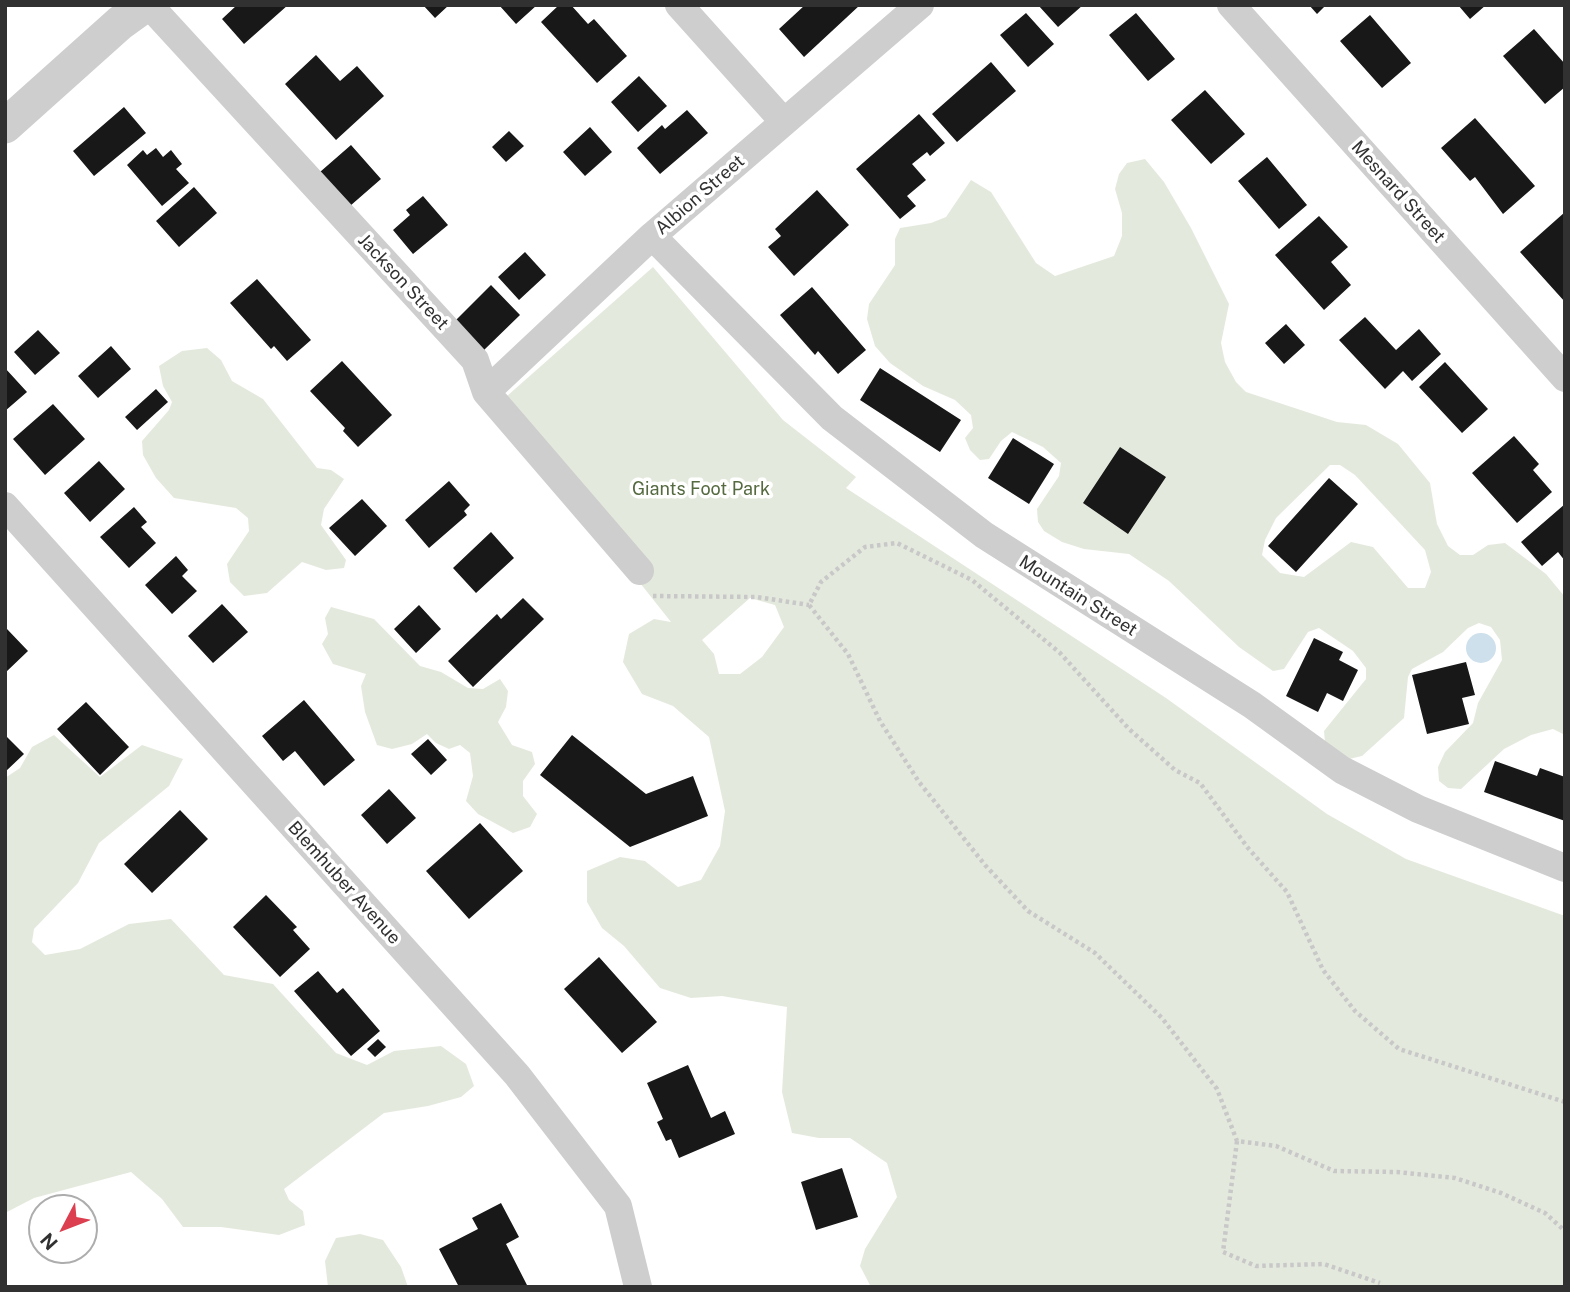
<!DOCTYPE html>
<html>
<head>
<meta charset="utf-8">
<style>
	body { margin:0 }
	#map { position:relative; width:1570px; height:1292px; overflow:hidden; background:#fff; font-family:"Public Sans",sans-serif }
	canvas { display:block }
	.frame { position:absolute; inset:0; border:7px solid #313131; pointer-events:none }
	.north { position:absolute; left:28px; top:1194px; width:70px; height:70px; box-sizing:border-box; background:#fff; border:2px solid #adadad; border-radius:50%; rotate:228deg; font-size:19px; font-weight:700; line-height:28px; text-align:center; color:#313131 }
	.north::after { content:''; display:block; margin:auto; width:24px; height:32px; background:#db3f50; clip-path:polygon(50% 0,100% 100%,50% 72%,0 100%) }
</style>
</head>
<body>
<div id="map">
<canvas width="1570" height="1292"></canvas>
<div class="frame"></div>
<div class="north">N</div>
</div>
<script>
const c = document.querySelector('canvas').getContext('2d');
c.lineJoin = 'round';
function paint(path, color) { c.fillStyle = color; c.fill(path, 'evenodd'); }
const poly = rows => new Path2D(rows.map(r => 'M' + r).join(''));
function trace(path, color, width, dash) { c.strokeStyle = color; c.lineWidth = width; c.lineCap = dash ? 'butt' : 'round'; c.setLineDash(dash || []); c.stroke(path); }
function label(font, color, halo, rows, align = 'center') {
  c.font = font + ' "Public Sans",sans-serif'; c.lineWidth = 7; c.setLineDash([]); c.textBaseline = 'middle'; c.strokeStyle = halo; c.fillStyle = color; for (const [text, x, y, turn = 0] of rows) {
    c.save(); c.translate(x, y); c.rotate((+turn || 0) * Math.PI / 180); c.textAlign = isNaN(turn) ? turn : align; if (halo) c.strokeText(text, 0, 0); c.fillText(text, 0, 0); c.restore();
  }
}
const green = poly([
	[1145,159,1164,182,1191,228,1229,304,1221,343,1225,362,1236,382,1246,392,1337,422,1366,425,1398,444,1430,483,1437,524,1448,546,1460,555,1473,555,1488,545,1505,543,1546,574,1565,597,1565,735,1553,729,1531,735,1504,749,1461,789,1448,788,1439,781,1438,767,1445,752,1473,723,1478,703,1502,660,1500,640,1491,627,1479,623,1468,628,1443,652,1412,669,1408,677,1404,718,1362,756,1349,759,1325,742,1324,731,1366,679,1366,668,1353,651,1319,628,1308,632,1284,669,1273,671,1239,647,1169,581,1129,554,1084,549,1062,542,1044,531,1038,522,1037,509,1059,476,1061,463,1043,447,1012,432,1001,441,989,459,980,460,970,450,965,438,973,428,971,415,955,400,923,386,890,363,875,346,867,319,869,304,895,265,895,239,900,228,931,223,946,217,971,180,991,192,1036,263,1055,276,1114,256,1122,236,1122,213,1115,189,1119,174,1127,163],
	[1330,465,1340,465,1355,475,1425,550,1431,572,1425,588,1408,588,1373,547,1351,542,1304,577,1280,573,1262,555,1265,540,1276,518],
	[653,267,783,420,856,477,846,488,1166,698,1327,814,1406,859,1565,916,1565,1287,871,1287,860,1266,865,1249,897,1197,887,1163,850,1138,819,1138,792,1133,782,1092,787,1007,722,996,691,998,660,988,624,946,602,928,587,902,587,871,620,857,645,861,678,887,701,880,720,846,725,811,709,737,673,706,642,694,623,662,629,634,654,619,671,622,498,404],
	[750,598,775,605,784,627,762,657,740,674,719,674,714,654,702,640],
	[207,348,221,360,232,381,263,399,317,468,331,470,344,479,324,509,321,525,346,560,344,568,326,570,302,562,267,593,244,596,230,582,227,564,249,531,248,518,236,508,174,498,156,478,143,455,142,441,169,410,172,402,163,386,159,366,182,351],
	[331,607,374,619,420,666,441,672,468,688,483,689,500,679,508,691,506,707,498,722,512,745,532,752,535,764,523,781,523,796,537,814,530,827,513,833,478,814,466,801,473,776,470,753,460,745,449,749,436,743,427,734,412,744,392,749,377,745,365,712,361,686,366,674,333,664,322,644,328,634,325,618],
	[54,735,100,777,142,745,183,759,169,786,99,843,78,883,34,929,32,942,45,955,80,949,129,924,171,919,224,975,273,984,336,1053,367,1065,394,1051,441,1046,466,1064,474,1086,461,1097,428,1106,384,1113,284,1189,289,1200,303,1211,305,1225,279,1235,221,1227,183,1227,162,1199,131,1172,34,1198,5,1213,5,778,20,768,32,747],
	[360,1234,383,1240,401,1267,408,1287,328,1287,325,1261,336,1238]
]);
const water = poly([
	'1466 648a15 15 0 1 1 30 0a15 15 0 1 1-30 0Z'
]);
const building = poly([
	[237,5,288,5,244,44,222,19],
	[423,5,449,5,435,18],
	[499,5,537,5,516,24],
	[559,5,571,5,588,24,594,19,627,56,597,83,541,22],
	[805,5,860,5,804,57,779,29],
	[1038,5,1083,5,1058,27],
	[1309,5,1326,5,1317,14],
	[1458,5,1486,5,1470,19],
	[1026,13,1054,44,1028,67,1000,35],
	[1136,13,1175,59,1148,81,1109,35],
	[1370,15,1411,63,1382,88,1340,41],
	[1534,29,1565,64,1565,87,1545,104,1503,56],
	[316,55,340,81,357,66,384,96,336,140,285,84],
	[991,62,1016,91,957,142,932,114],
	[639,76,667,106,638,132,611,102],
	[1205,90,1245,134,1211,164,1171,120],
	[124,107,146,133,94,176,73,151],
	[687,110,708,133,660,174,637,148,662,125,665,129],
	[919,114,945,143,930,156,927,152,912,164,926,180,907,196,916,206,900,219,856,169],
	[1475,118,1535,186,1503,214,1475,177,1470,181,1441,148],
	[590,127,612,152,585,176,563,152],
	[509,131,524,146,506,162,492,147],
	[351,145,381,179,350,206,320,172],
	[156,148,163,157,171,150,182,164,176,169,189,183,162,206,127,165,143,150,147,155],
	[1267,157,1307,205,1279,229,1238,181],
	[194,187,217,213,179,247,156,221],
	[817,190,849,225,794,276,768,247,781,236,775,229],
	[423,196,448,225,413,254,393,230,410,215,406,210],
	[1565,212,1565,302,1520,252],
	[1319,216,1348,247,1331,262,1351,285,1324,310,1275,255],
	[525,252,546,275,519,300,498,277],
	[257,279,311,340,287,361,274,346,271,349,230,303],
	[491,285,520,315,484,350,455,321],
	[812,287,866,350,838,374,818,351,815,355,780,315],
	[1365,317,1396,350,1419,329,1441,354,1412,381,1403,371,1385,389,1339,340],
	[1286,324,1305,345,1284,364,1265,343],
	[38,330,60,353,35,375,14,352],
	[111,346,131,369,98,398,78,376],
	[342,361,392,415,358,447,343,431,345,428,310,391],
	[1445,362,1488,409,1462,433,1419,387],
	[5,368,27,392,5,411],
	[880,368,961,420,940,452,860,400],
	[156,389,168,402,137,430,125,417],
	[53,404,85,439,45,475,13,439],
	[1514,436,1539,464,1533,470,1552,492,1517,523,1472,473],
	[1013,438,1054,464,1029,504,988,478],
	[1120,447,1166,477,1128,534,1083,503],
	[99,461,125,489,90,522,64,493],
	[1329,478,1358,504,1296,572,1268,546],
	[449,481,470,505,464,511,467,515,429,548,405,520],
	[362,499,387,526,355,556,329,528],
	[1565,504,1565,561,1558,552,1542,566,1521,542],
	[134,507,147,522,141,527,156,543,129,568,100,537],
	[491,532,514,558,476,593,453,568],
	[176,556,188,570,182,576,197,591,172,614,145,585],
	[523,598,544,619,473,687,448,661,497,614,501,619],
	[222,604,248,632,213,663,188,636],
	[419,605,441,629,416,653,394,629],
	[7,629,28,651,5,673,5,631],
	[1314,638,1343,652,1339,660,1358,670,1343,701,1327,693,1318,712,1286,696],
	[1466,662,1475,695,1462,698,1469,724,1427,734,1412,675],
	[304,700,355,760,324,786,295,751,283,761,262,736],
	[86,702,129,747,100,775,57,729],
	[5,735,24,754,5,772],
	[572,735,646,794,693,776,708,816,630,847,540,775],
	[428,739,447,760,431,775,411,754],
	[1495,761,1537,776,1540,768,1565,777,1565,821,1484,792],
	[389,789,416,818,387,844,361,815],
	[180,810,208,839,152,893,124,864],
	[480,823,523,871,469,919,426,871],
	[266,895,297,927,293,930,310,949,280,977,233,927],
	[599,957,657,1022,622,1053,564,989],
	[318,971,337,993,343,988,380,1031,351,1056,294,991],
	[378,1039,386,1047,375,1057,367,1049],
	[688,1065,711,1118,725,1111,735,1134,679,1158,671,1139,666,1141,657,1122,663,1119,647,1083],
	[842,1168,858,1217,816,1230,801,1182],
	[501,1203,519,1237,506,1244,528,1287,459,1287,439,1249,478,1229,472,1218]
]);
const path = poly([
	[653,596,757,597,809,605],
	[1565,1102,1399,1049,1355,1011,1323,970,1287,892,1248,848,1200,783,1175,770,1129,729,1060,653,972,580,897,543,865,547,821,582,809,605,848,654,880,721,919,782,985,865,1028,911,1095,953,1162,1018,1217,1089,1237,1141,1276,1146,1334,1171,1397,1172,1455,1178,1501,1193,1545,1213,1565,1231],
	[1237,1141,1223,1252,1256,1266,1324,1264,1380,1283]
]);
const minor = poly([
	[149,5,475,360,486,392,640,571],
	[679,5,784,122],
	[1231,5,1565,378],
	[652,236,832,418,984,535,1252,705,1342,770,1418,809,1565,868],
	[486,392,652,236,920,5],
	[5,506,517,1075,618,1206,638,1287]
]);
const tertiary = poly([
	[5,126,120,23,145,5]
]);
const streetNames = [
	["Mesnard Street",1398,192,48],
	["Albion Street",700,195,-41],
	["Jackson Street",403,282,47],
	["Mountain Street",1078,596,32],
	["Blemhuber Avenue",344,883,48]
];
const parkNames = [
	["Giants Foot Park",701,489]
];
paint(green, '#e4e9dd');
paint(water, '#cde0eb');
paint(building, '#181818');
trace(path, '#c8c8c8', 4.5, [3.5, 3.5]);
trace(minor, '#cecece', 28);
trace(tertiary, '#cecece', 35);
label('18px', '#313131', '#fff', streetNames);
label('18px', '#556a40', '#fff', parkNames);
</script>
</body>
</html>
